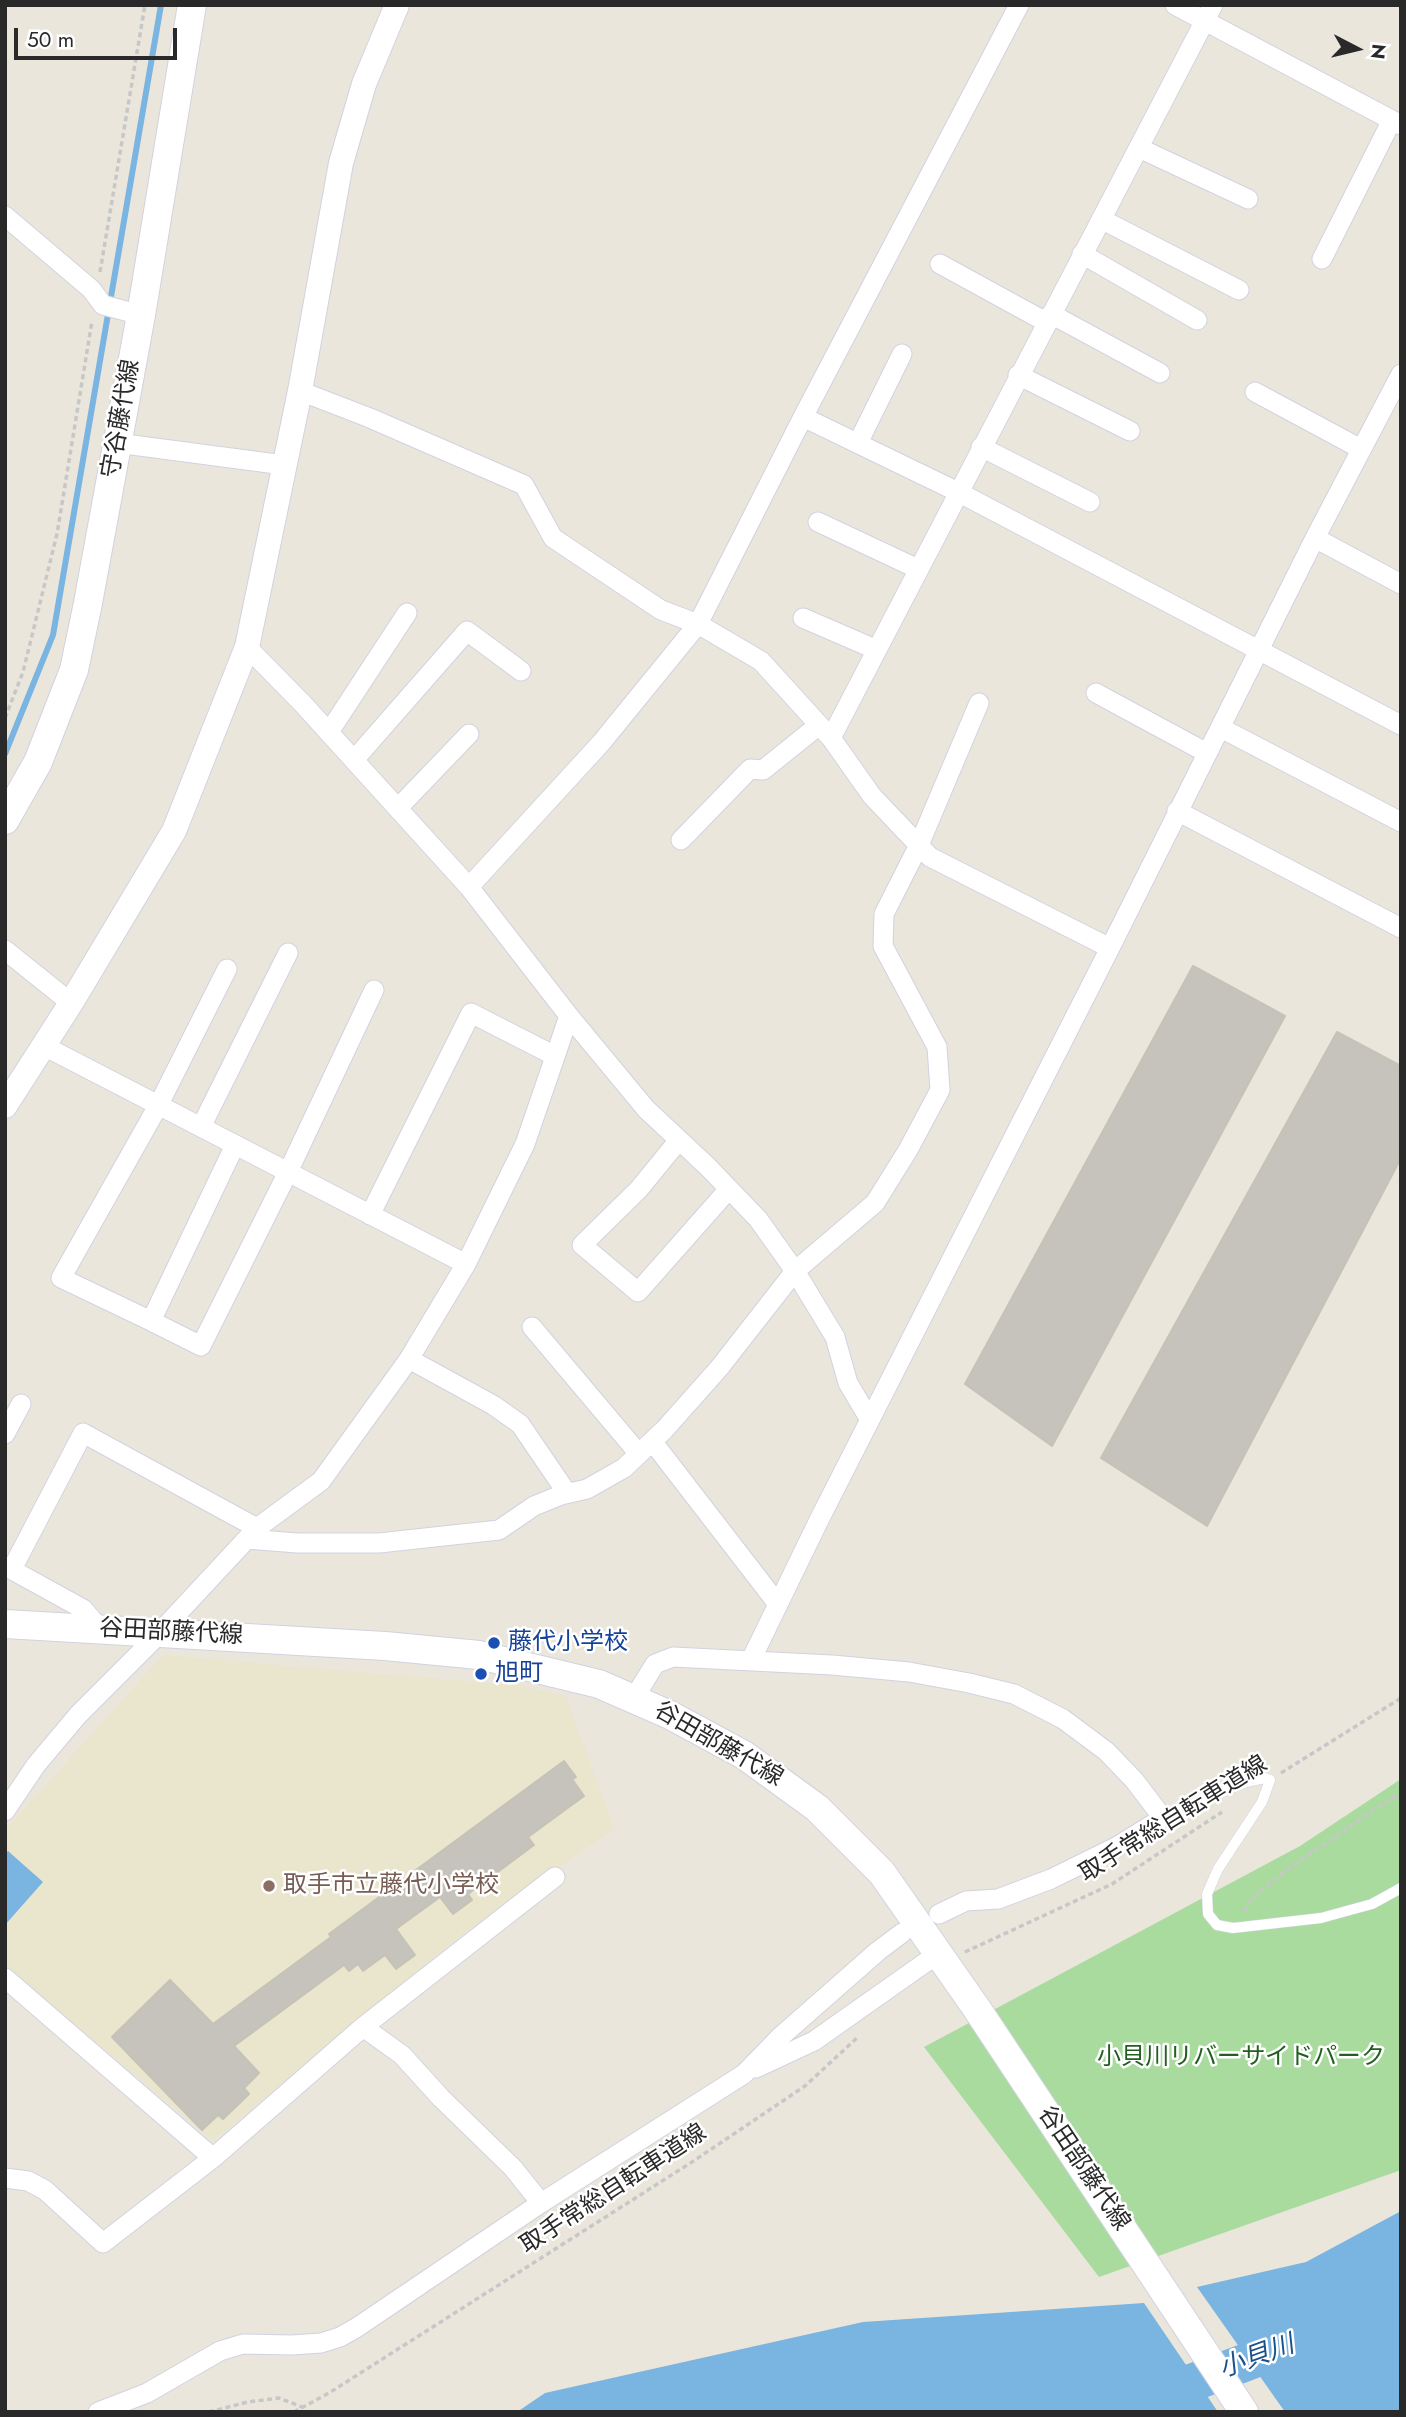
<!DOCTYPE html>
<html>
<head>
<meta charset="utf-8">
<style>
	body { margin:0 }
	#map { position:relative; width:1406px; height:2417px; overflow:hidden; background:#eae6dc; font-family:Jost,sans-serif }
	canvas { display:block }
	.frame { position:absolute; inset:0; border:7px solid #292929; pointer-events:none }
	.north { position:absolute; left:1322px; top:14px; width:70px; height:70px; -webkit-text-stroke:5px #fff; paint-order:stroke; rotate:97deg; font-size:19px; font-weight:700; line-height:28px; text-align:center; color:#292929 }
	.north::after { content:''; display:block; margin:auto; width:24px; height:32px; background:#292929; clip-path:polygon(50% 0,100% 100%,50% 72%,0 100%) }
	.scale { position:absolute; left:14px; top:28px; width:163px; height:32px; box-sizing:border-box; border:4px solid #292929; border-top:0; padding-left:9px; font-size:21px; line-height:24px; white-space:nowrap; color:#292929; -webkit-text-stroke:5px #fff; paint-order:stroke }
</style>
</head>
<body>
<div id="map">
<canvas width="1406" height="2417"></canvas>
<div class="frame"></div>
<div class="north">N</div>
<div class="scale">50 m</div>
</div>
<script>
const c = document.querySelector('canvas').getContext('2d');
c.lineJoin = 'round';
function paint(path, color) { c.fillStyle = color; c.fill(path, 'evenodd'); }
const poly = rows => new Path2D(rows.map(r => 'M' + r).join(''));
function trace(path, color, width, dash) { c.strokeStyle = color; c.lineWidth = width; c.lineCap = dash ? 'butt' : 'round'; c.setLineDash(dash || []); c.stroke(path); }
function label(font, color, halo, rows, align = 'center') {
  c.font = font + ' Jost,"Noto Sans JP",sans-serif'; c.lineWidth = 5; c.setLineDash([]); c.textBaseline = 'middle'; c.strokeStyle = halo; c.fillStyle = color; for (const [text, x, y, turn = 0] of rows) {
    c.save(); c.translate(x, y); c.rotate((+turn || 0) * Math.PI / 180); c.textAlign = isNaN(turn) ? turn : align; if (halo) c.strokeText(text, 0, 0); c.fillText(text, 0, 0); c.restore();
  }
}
const education = poly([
	[163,1655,523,1686,566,1696,614,1829,452,1942,213,2141,5,1965,5,1830]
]);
const green = poly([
	[1401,1779,1401,2170,1099,2277,924,2047,1300,1846]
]);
const water = poly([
	[8,1851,43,1882,5,1925,5,1854],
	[1401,2211,1401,2412,1285,2412,1197,2287,1306,2262],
	[1144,2303,1218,2412,517,2412,545,2393,863,2322]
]);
const stream = poly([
	[5,754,53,635,161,5]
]);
const river = poly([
	[1114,2412,1297,2343]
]);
const building = poly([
	[1193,966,1285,1016,1052,1446,965,1384,1193,966],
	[1337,1032,1401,1066,1401,1158,1207,1526,1101,1458,1337,1032],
	[564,1761,576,1777,572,1779,584,1796,528,1837,534,1845,468,1894,472,1900,453,1914,440,1897,396,1929,415,1955,396,1969,385,1955,363,1971,358,1964,349,1971,344,1965,234,2046,259,2073,244,2088,249,2094,223,2119,218,2115,202,2130,112,2037,170,1980,213,2024,331,1937,329,1934,564,1761]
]);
const path = poly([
	[100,272,145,5],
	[5,718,23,672,57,534,92,321],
	[1281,1773,1401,1698],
	[1244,1911,1254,1897,1286,1870,1401,1792],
	[965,1952,1112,1884,1222,1812],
	[209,2412,248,2402,279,2398,302,2407],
	[294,2412,329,2393,692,2162,805,2086,858,2037]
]);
const service = poly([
	[1163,1818,1246,1782,1265,1778,1270,1780,1262,1802,1218,1869,1207,1894,1208,1914,1217,1925,1233,1928,1321,1918,1372,1904,1401,1888]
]);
const minor = poly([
	[1175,5,1401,125],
	[1139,148,1248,199],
	[5,216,91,289,103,305,141,315],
	[1101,219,1239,290],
	[1082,254,1197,320],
	[1322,259,1392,120],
	[940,264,1046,322],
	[1051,314,1160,373],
	[1018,375,1130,431],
	[300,391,370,418,524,485,553,538,661,610,698,624,761,661,831,738,872,796,930,857,1110,948],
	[1255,392,1361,449],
	[803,417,1019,5],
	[117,443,284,465],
	[858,443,902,354],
	[981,447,1090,502],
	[818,522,918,569],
	[1315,538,1401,584],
	[803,618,877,650],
	[247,647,303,704,469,887,569,1016,646,1109,708,1167,758,1219,795,1271,835,1337,848,1383,870,1420],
	[1096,693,1207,753],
	[1221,728,1401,822],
	[329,732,407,613],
	[831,738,1213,5],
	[354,760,467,631,521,671],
	[398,808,469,734],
	[1177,811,1401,928],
	[681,840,750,769,763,770,819,725],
	[469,887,601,743,698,624,803,417,958,492,1401,725],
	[5,950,71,1003],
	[44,1046,466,1264],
	[201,1127,288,953],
	[679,1140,639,1189,582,1245,638,1292,729,1189],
	[235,1145,151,1321,201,1346,288,1172,374,990],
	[370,1215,471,1013,555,1056],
	[151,1321,61,1278,158,1106,227,969],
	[532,1327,639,1454],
	[409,1359,493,1405,520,1424,567,1493],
	[5,1434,21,1404],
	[652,1441,777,1603],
	[247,1539,297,1543,379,1543,499,1530,534,1506,561,1495,587,1489,624,1468,665,1429,720,1367,795,1271,875,1203,908,1150,940,1090,937,1047,883,946,884,914,919,845,979,703],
	[5,1566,83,1609,100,1629],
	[12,1569,83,1433,257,1528],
	[751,1660,820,1518,1110,948,1315,538,1401,374],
	[634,1698,655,1664,673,1657,832,1665,909,1672,969,1683,1014,1694,1063,1719,1106,1751,1134,1780,1163,1818,1116,1847,1051,1879,998,1899,966,1901,939,1914],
	[5,1811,36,1765,78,1715,150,1643,257,1528,321,1481,409,1359,466,1264,525,1144,569,1016],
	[5,1978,213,2158],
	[363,2027,402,2055,441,2098,513,2168,541,2203],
	[756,2068,814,2041,926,1962,940,1956],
	[5,2178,28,2181,45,2190,103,2243,213,2158,363,2027,555,1877],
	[98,2412,147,2393,220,2351,243,2344,292,2345,321,2343,340,2337,356,2328,541,2203,744,2074,779,2038,878,1951,902,1933]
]);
const tertiary = poly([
	[5,1106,71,1003,174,831,247,647,300,391,341,163,364,84,397,5]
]);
const secondary = poly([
	[5,820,38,762,74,670,88,603,141,315,192,5],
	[5,1624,385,1646,479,1655,599,1684,670,1715,744,1755,817,1808,882,1873,977,2009,1244,2412]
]);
const markers = [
	[494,1643,7,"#1a4fb4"],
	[481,1674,7,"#1a4fb4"],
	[269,1886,7,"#8d6e63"]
];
const streetNames = [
	["守谷藤代線",122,419,-80],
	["谷田部藤代線",171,1633,3],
	["谷田部藤代線",718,1745,30],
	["取手常総自転車道線",1174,1820,-32],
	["谷田部藤代線",1083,2169,56],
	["取手常総自転車道線",614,2190,-33]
];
const transitNames = [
	["藤代小学校",508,1643],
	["旭町",495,1674]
];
const educationNames = [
	["取手市立藤代小学校",283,1886]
];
const parkNames = [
	["小貝川リバーサイドパーク",1241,2058]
];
const waterNames = [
	["小貝川",1257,2358,-20]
];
paint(education, '#eae5cd');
paint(green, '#a9db9f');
paint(water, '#7ab4e1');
trace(stream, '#7ab4e1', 6);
trace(river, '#7ab4e1', 38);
paint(building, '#c5c3bc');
trace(building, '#c5c2b6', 2);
trace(service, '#d2d2e0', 11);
trace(minor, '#d2d2e0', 21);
trace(tertiary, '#d2d2e0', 26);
trace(secondary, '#d2d2e0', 30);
trace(path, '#c7c7c7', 3.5, [5, 3.5]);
trace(service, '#fff', 10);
trace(minor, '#fff', 19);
trace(tertiary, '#fff', 24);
trace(secondary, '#fff', 28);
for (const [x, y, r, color] of markers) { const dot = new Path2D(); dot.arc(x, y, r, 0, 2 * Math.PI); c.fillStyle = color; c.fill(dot); trace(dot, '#fff', 2.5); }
label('24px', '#292929', '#fff', streetNames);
label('24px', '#164399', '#fff', transitNames, 'left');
label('24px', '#785e54', '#fff', educationNames, 'left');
label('24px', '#235e21', '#fff', parkNames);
label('italic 26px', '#1b518b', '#fff', waterNames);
</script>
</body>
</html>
